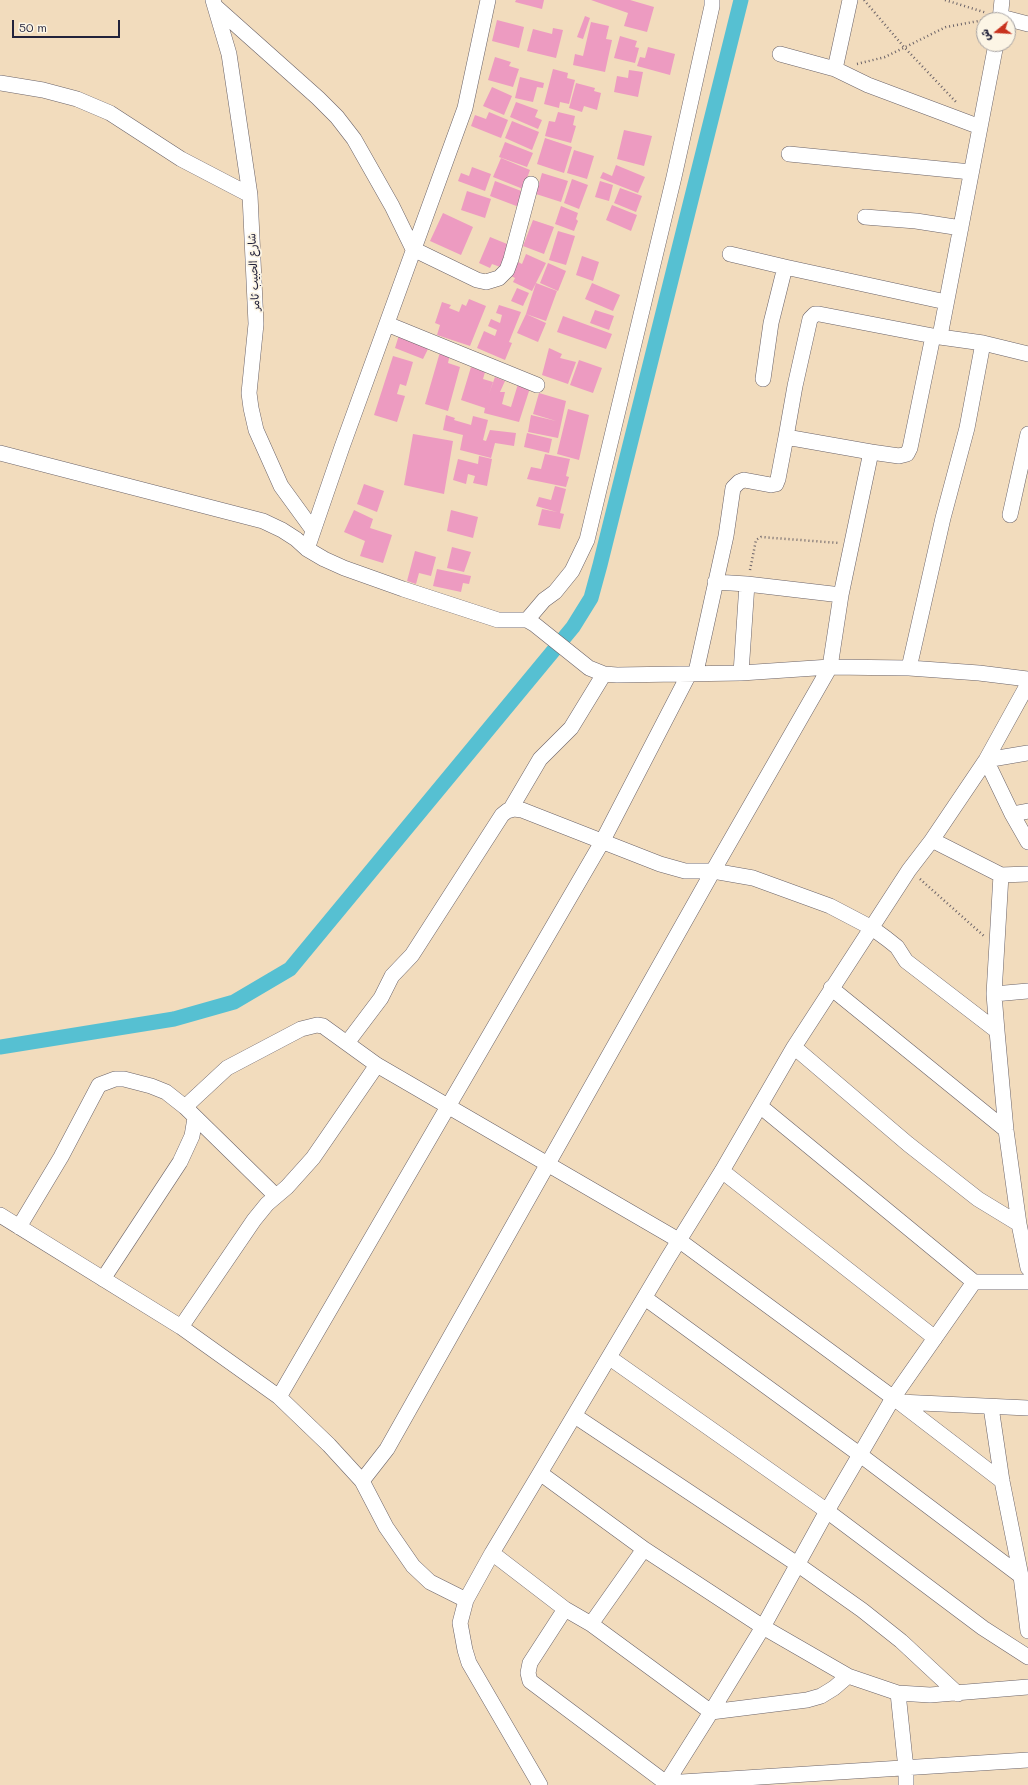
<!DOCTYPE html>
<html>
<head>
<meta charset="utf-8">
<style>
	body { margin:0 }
	#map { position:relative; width:1028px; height:1785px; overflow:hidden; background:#f2dcbd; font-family:Mali,"Playpen Sans Arabic",sans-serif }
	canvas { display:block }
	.north { position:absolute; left:976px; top:12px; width:40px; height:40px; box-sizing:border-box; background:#fcf5e5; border:1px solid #a5a1a1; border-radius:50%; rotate:252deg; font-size:11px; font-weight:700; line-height:16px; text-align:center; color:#22223b }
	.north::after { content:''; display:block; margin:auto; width:14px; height:18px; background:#c8321e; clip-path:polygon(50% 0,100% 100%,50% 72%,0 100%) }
	.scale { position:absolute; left:12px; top:20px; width:108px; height:18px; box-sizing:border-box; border:2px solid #22223b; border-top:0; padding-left:5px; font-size:12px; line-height:14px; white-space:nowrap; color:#22223b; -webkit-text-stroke:3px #fcf5e5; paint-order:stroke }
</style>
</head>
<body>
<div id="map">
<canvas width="1028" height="1785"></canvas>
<div class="north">ش</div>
<div class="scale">50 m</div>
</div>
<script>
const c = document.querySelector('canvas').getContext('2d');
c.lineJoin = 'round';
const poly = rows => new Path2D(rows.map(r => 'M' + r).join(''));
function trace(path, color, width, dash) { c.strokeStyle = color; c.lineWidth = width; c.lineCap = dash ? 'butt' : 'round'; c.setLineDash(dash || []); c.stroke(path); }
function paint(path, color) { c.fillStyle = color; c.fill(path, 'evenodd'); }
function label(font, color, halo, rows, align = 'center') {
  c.font = font + ' Mali,"Playpen Sans Arabic",sans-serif'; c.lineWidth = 3.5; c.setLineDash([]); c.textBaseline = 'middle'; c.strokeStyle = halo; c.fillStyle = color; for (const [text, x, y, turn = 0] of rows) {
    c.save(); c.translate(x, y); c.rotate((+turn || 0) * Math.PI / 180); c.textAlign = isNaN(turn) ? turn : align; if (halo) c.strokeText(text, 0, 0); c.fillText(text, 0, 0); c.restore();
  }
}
const canal = poly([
	[0,1047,174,1019,234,1002,290,969,573,627,591,598,600,565,741,0]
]);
const building = poly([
	[516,0,544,0,542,9,515,2],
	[591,0,630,0,654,7,647,32,624,26,628,13],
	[585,16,590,18,583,39,577,37],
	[497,20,524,27,519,48,492,41],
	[591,22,609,26,606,39,612,40,605,72,573,65,575,54,583,56],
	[553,28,563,30,556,58,527,51,533,29,552,34],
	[620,36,637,41,635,47,639,48,635,63,614,58],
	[648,47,675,54,670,75,637,66,640,57,645,58],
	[495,57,511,62,509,66,519,69,513,87,488,80],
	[553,69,568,73,567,78,575,80,569,104,560,102,559,108,544,104],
	[629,70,643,72,638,97,614,92,617,76,628,78],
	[520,77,544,83,543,88,537,87,533,102,515,98],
	[576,83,595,88,594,91,601,93,597,110,584,106,582,112,569,108],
	[492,87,512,96,504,115,483,106],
	[516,102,538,110,535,117,542,120,538,129,510,117],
	[489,112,508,120,501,138,471,126,475,115,486,119],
	[558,112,575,116,573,125,576,126,571,143,545,136,549,121,555,122],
	[512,121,539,132,532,150,505,138],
	[624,130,652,136,644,166,617,159],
	[545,138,572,147,564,173,537,164],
	[505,142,533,153,527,167,499,157],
	[574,150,594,156,587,179,567,173],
	[501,158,530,170,523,189,493,177],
	[616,165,645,177,638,193,600,178,603,172,612,176],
	[472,167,491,174,485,191,458,181,461,173,469,176],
	[542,173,568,181,561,202,536,194],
	[572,179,588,185,579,209,564,203],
	[495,181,524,192,519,207,490,196],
	[600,181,613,185,609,201,595,197],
	[620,188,642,196,636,212,614,203],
	[467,191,491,199,485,218,461,210],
	[612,205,637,215,631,231,606,220],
	[561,206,578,213,576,219,578,221,574,231,555,224],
	[443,213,473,227,461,255,430,241],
	[533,220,554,227,544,254,523,246],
	[558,231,575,236,566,265,549,260],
	[490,237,512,246,503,268,492,264,490,268,479,263],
	[526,254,546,263,532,291,513,282,515,278,511,276,518,262,522,264],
	[582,256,599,262,593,281,576,275],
	[548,263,566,271,558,291,540,283],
	[536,283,557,291,546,321,526,314],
	[592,283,620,295,613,311,585,299],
	[517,288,529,293,523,306,511,301],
	[469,299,486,306,470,346,437,335,440,325,435,323,442,302,451,305,449,308,459,312,462,304,466,306],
	[499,305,521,312,509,342,512,343,505,360,477,348,484,331,495,336,497,330,488,326,491,319,500,323,502,315,496,313],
	[595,310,614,316,609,330,590,323],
	[526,314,546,323,538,342,517,333],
	[563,316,612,334,606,349,557,332],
	[399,335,429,347,423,359,395,348],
	[549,348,562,354,560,358,576,362,568,384,542,375],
	[440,352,450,354,448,363,460,367,448,411,425,404],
	[393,356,413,362,406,386,400,384,397,394,405,396,397,422,374,415],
	[579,360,602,368,593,393,570,385],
	[471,367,485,372,483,379,493,382,489,394,495,377,505,381,500,392,505,392,502,404,511,407,518,384,530,388,519,422,484,413,485,408,461,400],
	[539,393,566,401,558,438,528,432,531,415,556,421,533,414],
	[568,409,589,415,579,460,557,454],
	[446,415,455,418,454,420,471,425,473,416,488,420,483,440,486,441,490,430,516,433,514,446,495,443,491,458,460,450,463,435,443,430],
	[527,433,552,439,549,453,524,447],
	[413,434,453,441,444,494,404,485],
	[545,454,570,459,566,476,569,477,566,487,527,479,531,467,541,469],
	[479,456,492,459,487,486,473,483,475,476,468,474,466,484,453,480,458,459,478,464],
	[364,484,384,491,377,512,357,504],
	[555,486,566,489,560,513,564,514,560,529,538,525,542,509,557,512,536,506,539,497,551,500],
	[354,510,373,519,370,528,392,535,383,563,360,556,365,541,344,532],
	[451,510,478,517,473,538,447,531],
	[452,547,471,552,464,572,447,568],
	[415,551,436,557,431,576,419,573,416,584,407,581],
	[437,569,471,576,469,584,463,583,461,592,433,586]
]);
const path = poly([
	[864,0,904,47,956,102],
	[945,0,987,13],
	[857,64,885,57,946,27,984,20],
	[750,570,756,540,761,537,839,543],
	[920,879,984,936]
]);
const minor = poly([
	[213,0,229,54,250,195,256,324,249,393,251,408,256,430,281,486,313,530],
	[216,7,318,98,337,117,354,139,392,206,413,249,477,280,486,282,499,278,507,270,511,259,531,184],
	[1001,17,1028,24],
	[1000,20,1002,0],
	[780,54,835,69,868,85,980,127],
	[835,69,850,0],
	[0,83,43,90,77,99,110,113,181,159,250,195],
	[789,154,971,172],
	[865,217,916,221,961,228],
	[730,254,785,267],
	[387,324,537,385],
	[940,336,996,44],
	[763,379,771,323,785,267,946,302],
	[871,452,786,437,795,386,810,319,815,314,819,314,933,336],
	[0,453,263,521,282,530,296,539,307,549,324,559,344,568,403,589,498,620,527,620,534,624,589,668,604,674,617,675,741,673,830,667,909,668,979,673,1028,679],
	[1010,515,1028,434],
	[307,549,342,447,465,108,488,0],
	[715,582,747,584,841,595],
	[527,620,544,600,555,592,572,571,587,540,674,177,712,6,712,0],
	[909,668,943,518,967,428,983,343,1028,354],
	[696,672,726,536,733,488,739,482,744,480,771,485,776,484,778,479,786,437],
	[741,673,747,584],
	[689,674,602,842,279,1397,329,1445,362,1481,387,1449,713,871,830,667,841,595,871,452,899,456,907,454,910,448,933,336,983,343],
	[1028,684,986,760,932,840,909,870,794,1047,722,1171,668,1258,540,1473,644,1549,763,1627,848,1676,898,1693,930,1695,1028,1687],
	[986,760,1012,814,1028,842],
	[986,760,1028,753],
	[510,810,540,759,571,728,604,674],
	[1012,814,1028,811],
	[932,840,1001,875,1028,874],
	[1001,875,994,994,997,1031,1006,1130,1019,1224,1028,1268],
	[831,988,1006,1130],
	[994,994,1028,991],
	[347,1043,381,998,392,976,412,955,502,815,507,811,514,809,522,810,660,864,685,871,713,871,753,878,830,906,872,928,887,939,897,947,906,961,997,1031],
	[794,1047,908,1144,978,1199,1019,1224],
	[185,1107,227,1068,301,1029,317,1025,323,1026,377,1065,680,1241,899,1402,1028,1408],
	[722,1171,935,1338],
	[0,1215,181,1327,279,1397],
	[19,1227,61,1157,99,1085,115,1079,124,1079,151,1086,166,1092,185,1107,276,1196],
	[103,1279,180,1162,192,1136,195,1118],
	[974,1282,1028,1282],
	[645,1298,859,1454,1021,1576],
	[181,1327,254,1220,267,1204,287,1187,313,1158,377,1065],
	[610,1358,827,1511,983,1628,1028,1657],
	[899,1402,1002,1481],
	[991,1407,1002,1481,1021,1576,1028,1631],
	[575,1416,797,1564,862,1610,901,1641,958,1694],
	[362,1481,386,1527,413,1566,430,1582,466,1600],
	[492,1553,565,1609,530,1663,528,1673,530,1681,666,1783,1028,1760],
	[565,1609,591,1624,711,1712,807,1700,821,1696,834,1688,848,1676],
	[591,1624,644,1549],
	[898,1693,906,1769,906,1785],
	[540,1785,469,1663,465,1650,460,1623,466,1600,492,1553,540,1473],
	[665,1785,711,1712,763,1627,827,1511,893,1398,974,1282,760,1106]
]);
const streetNames = [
	["شارع الحبيب ثامر",254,272,-93]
];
trace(canal, '#56c0d2', 15);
paint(building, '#ed9bc1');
trace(minor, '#6b6368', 16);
trace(path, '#6b6368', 2.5, [1, 3]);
trace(minor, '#fff', 15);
label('11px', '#22223b', '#fcf5e5', streetNames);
</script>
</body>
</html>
